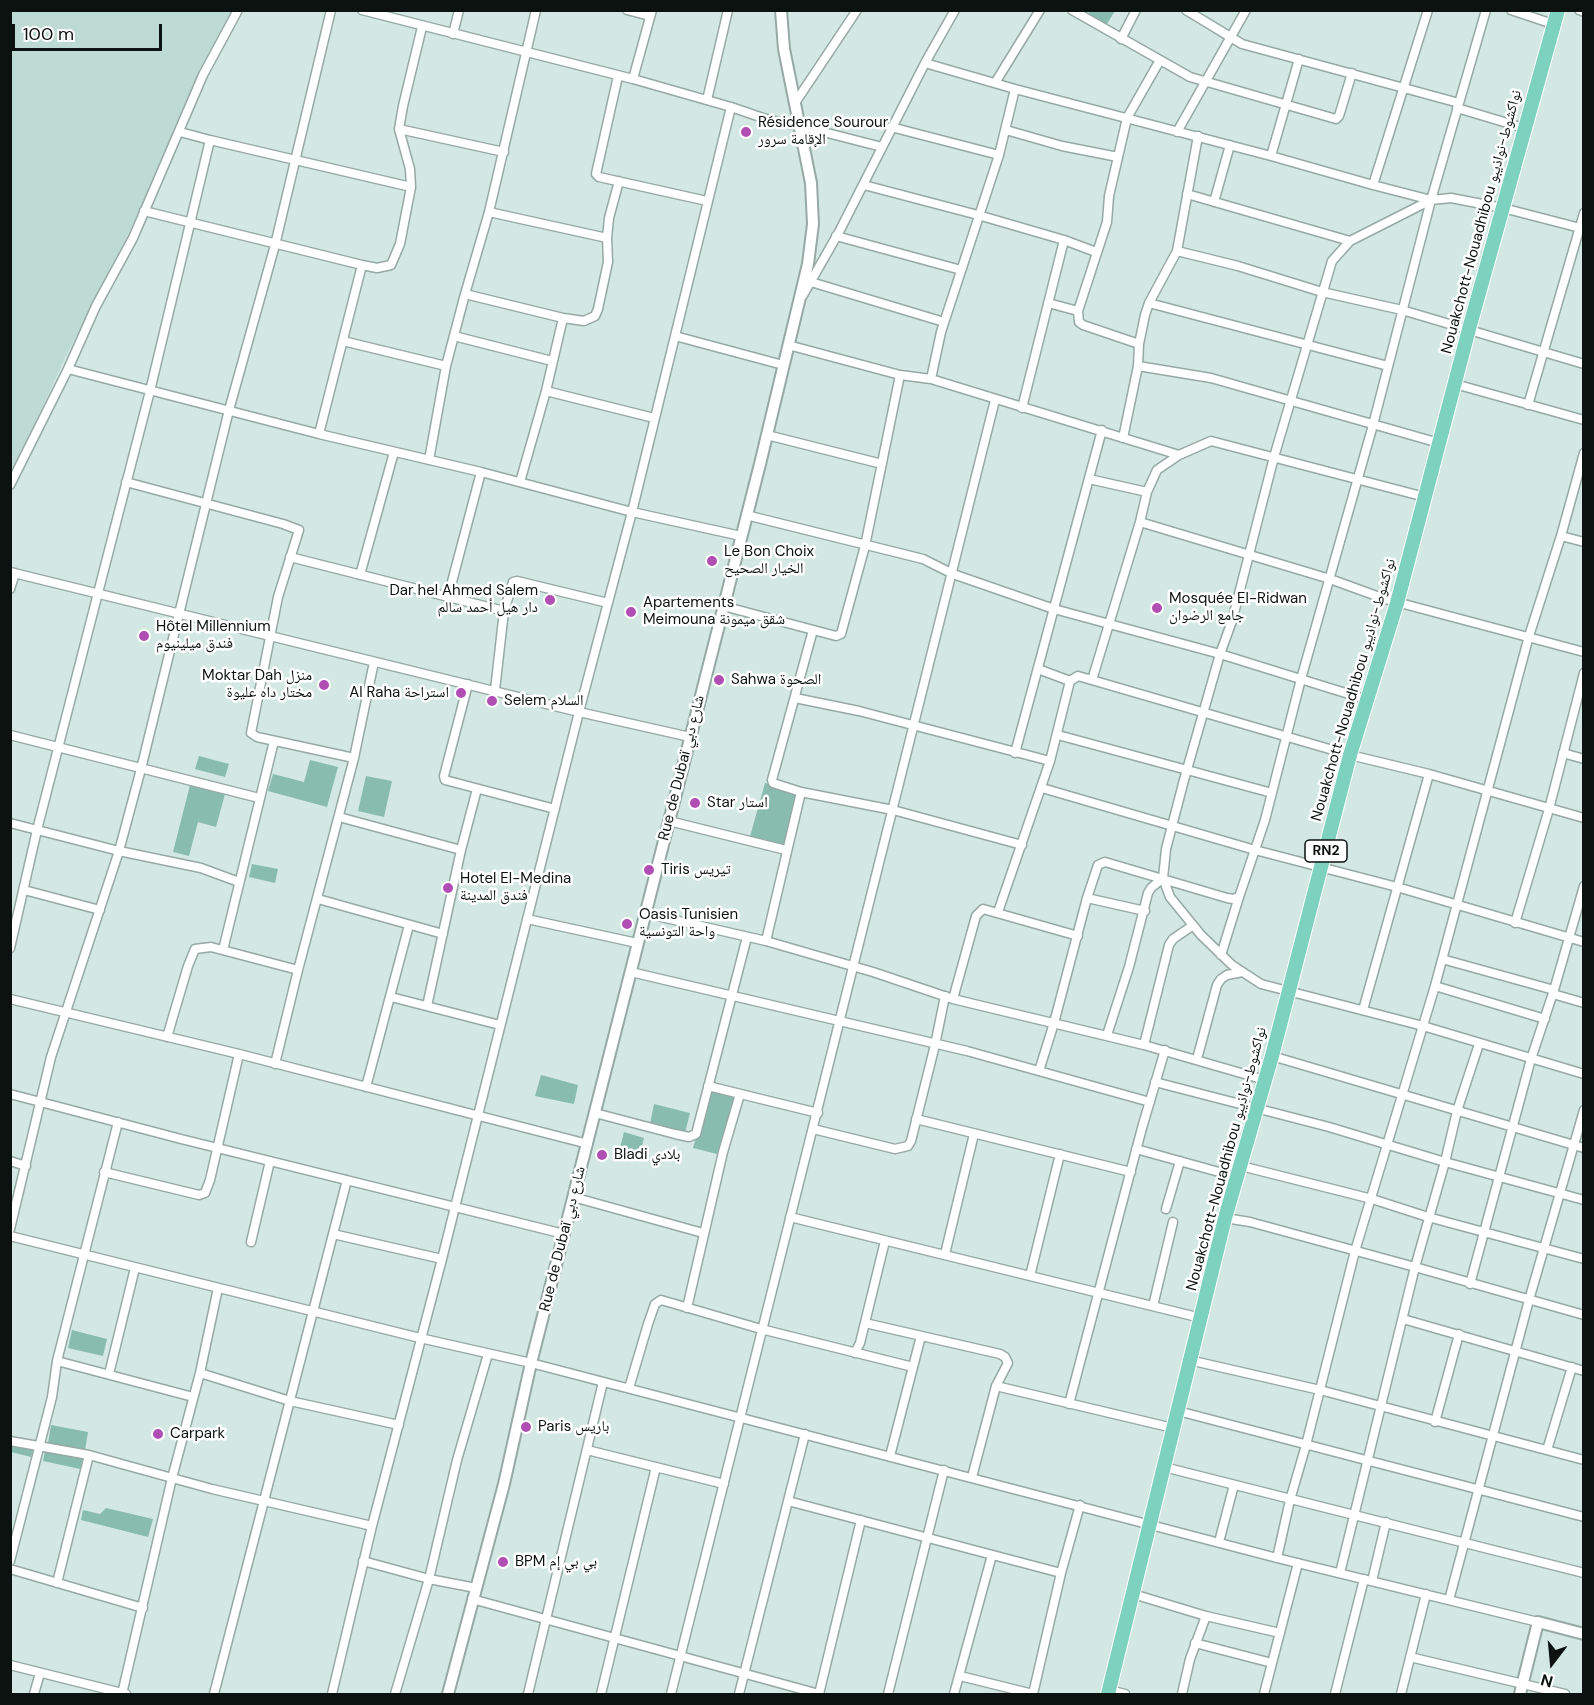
<!DOCTYPE html>
<html>
<head>
<meta charset="utf-8">
<style>
	body { margin:0 }
	#map { position:relative; width:1594px; height:1705px; overflow:hidden; background:#d3e8e2; font-family:"DM Sans",sans-serif }
	canvas { display:block }
	.frame { position:absolute; inset:0; border:12px solid #0b1210; pointer-events:none }
	.north { position:absolute; left:1522px; top:1633px; width:60px; height:60px; -webkit-text-stroke:4px #fff; paint-order:stroke; rotate:196deg; font-size:16px; font-weight:700; line-height:24px; text-align:center; color:#0b1210 }
	.north::after { content:''; display:block; margin:auto; width:21px; height:27px; background:#0b1210; clip-path:polygon(50% 0,100% 100%,50% 72%,0 100%) }
	.scale { position:absolute; left:12px; top:24px; width:150px; height:27px; box-sizing:border-box; border:3px solid #0b1210; border-top:0; padding-left:8px; font-size:18px; line-height:21px; white-space:nowrap; color:#0b1210; -webkit-text-stroke:4px #fff; paint-order:stroke }
</style>
</head>
<body>
<div id="map">
<canvas width="1594" height="1705"></canvas>
<div class="frame"></div>
<div class="north">N</div>
<div class="scale">100 m</div>
</div>
<script>
const c = document.querySelector('canvas').getContext('2d');
c.lineJoin = 'round';
function paint(path, color) { c.fillStyle = color; c.fill(path, 'evenodd'); }
const poly = rows => new Path2D(rows.map(r => 'M' + r).join(''));
function trace(path, color, width, dash) { c.strokeStyle = color; c.lineWidth = width; c.lineCap = dash ? 'butt' : 'round'; c.setLineDash(dash || []); c.stroke(path); }
function label(font, color, halo, rows, align = 'center') {
  c.font = font + ' "DM Sans","Noto Naskh Arabic",sans-serif'; c.lineWidth = 5; c.setLineDash([]); c.textBaseline = 'middle'; c.strokeStyle = halo; c.fillStyle = color; for (const [text, x, y, turn = 0] of rows) {
    c.save(); c.translate(x, y); c.rotate((+turn || 0) * Math.PI / 180); c.textAlign = isNaN(turn) ? turn : align; if (halo) c.strokeText(text, 0, 0); c.fillText(text, 0, 0); c.restore();
  }
}
const built = poly([
	[11,11,234,11,217,42,124,243,63,362,11,476]
]);
const green = poly([
	[1090,11,1115,11,1105,27,1087,17],
	[199,756,229,764,225,777,195,769],
	[310,760,338,767,327,807,268,791,273,774,304,782],
	[366,776,392,781,384,817,358,811],
	[765,783,799,791,787,847,749,840],
	[190,785,225,794,216,827,198,822,189,856,173,852],
	[252,864,278,869,275,883,249,877],
	[541,1075,578,1085,574,1104,535,1096],
	[711,1089,735,1095,717,1154,693,1148],
	[654,1104,690,1113,685,1133,650,1124],
	[624,1132,644,1138,638,1161,618,1155],
	[72,1330,107,1339,103,1356,68,1348],
	[51,1425,88,1432,85,1450,48,1443],
	[10,1444,33,1450,31,1457,11,1452],
	[45,1451,83,1457,80,1469,43,1461],
	[106,1508,153,1519,148,1537,81,1520,83,1510,100,1514]
]);
const minor = poly([
	[362,10,633,79,731,107,769,120,800,126,882,147],
	[627,10,650,16],
	[1072,10,1190,77,1336,119,1339,116,1352,73],
	[1186,10,1242,44,1459,103],
	[1511,10,1553,24],
	[1579,10,1584,12],
	[453,34,459,10],
	[1121,39,1136,10],
	[925,63,1015,89,1271,156,1373,185,1431,200,1451,198,1503,208,1584,229],
	[618,76,596,174,599,177,707,201],
	[633,79,652,10],
	[995,83,1040,10],
	[707,100,728,10],
	[795,103,857,10],
	[1457,108,1524,128],
	[891,127,999,155],
	[399,129,504,152],
	[1006,130,1062,146,1118,157],
	[1177,132,1246,10],
	[210,140,411,187],
	[1271,156,1299,59],
	[864,185,978,215,1064,240,1096,252],
	[1373,185,1428,10],
	[1187,194,1350,241],
	[1431,200,1350,241,1332,261,1274,457,1232,621,1220,654,1184,780,1166,849,1163,878,1170,897,1201,935,1232,965,1261,984,1423,1026,1584,1074],
	[1214,202,1230,145],
	[144,211,362,265,377,268,391,265,400,244,411,187,410,169,399,129,403,106,422,27],
	[836,236,961,270],
	[607,238,609,218,619,181],
	[1177,251,1238,266,1322,292,1402,310,1584,364],
	[811,282,944,322],
	[465,294,563,318,584,321,595,316,598,309,608,262,607,238,489,212],
	[803,295,839,232,925,63,955,10],
	[1048,303,1078,311],
	[1149,303,1388,366],
	[454,336,552,361],
	[675,336,783,365],
	[343,341,446,366],
	[1139,344,1083,325,1079,322,1078,311,1107,222,1109,196,1127,118,1160,60],
	[788,345,900,375,931,379,1179,455],
	[1138,366,1211,378,1439,443],
	[68,369,319,434,481,472,632,512,741,536],
	[931,379,941,332,999,155,1015,89],
	[1455,384,1584,420],
	[546,391,654,418],
	[1528,405,1584,213],
	[1022,408,1064,240],
	[319,434,362,265],
	[767,435,882,464],
	[1123,438,1138,366,1139,344,1145,315,1149,303,1177,251,1198,136],
	[429,460,446,366,465,294,489,212,536,10],
	[1089,479,1147,492],
	[126,482,283,524,299,530,278,597,251,733,257,737,354,758],
	[520,482,546,391,563,318],
	[10,485,68,369,96,306,133,238,203,75,238,10],
	[746,515,923,559,953,574,1054,609,1220,654,1368,700],
	[1140,522,1330,579,1385,599,1584,652],
	[1561,536,1584,542],
	[290,557,504,611],
	[10,572,579,712,690,737],
	[360,575,394,452],
	[10,589,15,573],
	[448,597,481,472],
	[723,606,836,636,841,634,865,546,900,375],
	[813,630,772,780,773,783,801,792,893,810,1022,845],
	[1038,669,1070,681],
	[1092,680,1140,522,1147,492,1157,470,1179,455,1211,441,1425,497],
	[468,684,444,776,445,780,555,809],
	[495,690,504,611,513,582,517,581,608,603],
	[795,698,859,711,1050,761],
	[10,735,259,798],
	[1058,735,1272,793],
	[1015,753,1102,430],
	[1563,753,1584,759],
	[1042,788,1255,850,1397,887,1584,942],
	[339,817,461,850],
	[669,821,786,850],
	[10,823,119,851,201,868,239,882],
	[24,890,100,910],
	[1087,898,1145,911],
	[318,899,443,934],
	[998,912,1050,761,1070,681,1078,676,1350,755,1429,774,1584,818],
	[644,913,766,941,873,972,953,999,1144,1045,1265,1080],
	[527,919,637,943],
	[1515,923,1549,809,1584,673],
	[766,941,801,792],
	[10,948,37,830,150,391,210,140,180,132],
	[223,950,274,741],
	[1221,955,1239,897],
	[1442,959,1554,990],
	[631,972,967,1051,1150,1102],
	[1435,986,1545,1019],
	[1553,994,1584,1003],
	[391,997,500,1025],
	[10,999,239,1054,588,1144],
	[953,999,976,916,983,909,1078,936],
	[427,1006,461,850,477,789],
	[1363,1010,1429,774],
	[1107,1035,1129,967,1148,893,1151,888,1163,878],
	[167,1037,188,966,195,949,211,947,298,970],
	[1144,1045,1169,945,1173,939,1192,926],
	[1272,1056,1584,1148],
	[1197,1059,1217,985,1221,979,1227,975,1242,972],
	[275,1064,298,970,354,758,374,662],
	[1039,1071,1054,1023,1087,898,1098,865,1105,862,1227,898,1233,899,1239,897,1265,820,1301,679,1373,425,1431,200,1486,10],
	[1155,1082,1329,1127,1445,1162,1584,1200],
	[708,1086,818,1113],
	[366,1087,409,925],
	[10,1094,181,1139,564,1234],
	[595,1113,675,1134,689,1137,696,1134,747,937],
	[916,1119,1131,1172],
	[813,1129,895,1149,908,1146,911,1141,935,1045,945,996],
	[1136,1149,1237,1177],
	[10,1161,26,1166],
	[1241,1166,1372,1199,1428,1217,1584,1259],
	[104,1172,199,1195,205,1193,210,1180,239,1054],
	[573,1197,703,1233],
	[1166,1209,1180,1161],
	[790,1217,1201,1318],
	[1225,1218,1250,1222,1415,1267,1584,1315],
	[10,1229,51,1057,119,851,141,769,229,410,275,245,331,10],
	[333,1234,442,1259],
	[10,1236,420,1338,531,1363,1277,1558,1538,1622],
	[251,1242,270,1161],
	[945,1254,974,1134],
	[1030,1276,1060,1154],
	[1470,1284,1531,1059,1554,990,1584,886],
	[1153,1306,1173,1222],
	[687,1308,723,1152,740,1094],
	[1403,1319,1584,1371],
	[865,1323,1000,1354,1005,1357,1008,1363,996,1386,972,1477],
	[855,1353,860,1343,885,1241],
	[1189,1360,1320,1390,1584,1460],
	[57,1361,193,1397],
	[200,1373,290,1401,399,1425],
	[109,1374,135,1268],
	[996,1386,1173,1428],
	[629,1388,648,1324,655,1304,661,1300,761,1329,913,1367],
	[1069,1404,1142,1128,1165,1050],
	[1178,1411,1584,1517],
	[1435,1422,1459,1334],
	[10,1441,89,1455,212,1489,372,1526],
	[587,1450,724,1484],
	[1547,1450,1572,1367],
	[890,1456,921,1336],
	[1164,1467,1584,1573],
	[788,1501,1061,1573],
	[1219,1542,1234,1485],
	[1277,1558,1290,1500,1306,1445,1355,1251,1435,986,1529,636,1561,536,1584,453],
	[10,1561,52,1397,57,1361,118,1122],
	[363,1561,429,1579,476,1588],
	[10,1569,143,1608],
	[1340,1573,1415,1267,1445,1162,1457,1111,1479,1044],
	[1372,1581,1386,1522],
	[57,1583,89,1455],
	[1133,1594,1206,1616,1280,1633],
	[472,1599,819,1694],
	[1449,1600,1529,1300,1584,1110],
	[1195,1643,1272,1663],
	[1410,1657,1565,1694],
	[10,1665,126,1694],
	[960,1676,1033,1694],
	[1109,1690,1125,1694],
	[34,1694,40,1673],
	[122,1694,172,1478,200,1373,218,1288],
	[214,1694,347,1180],
	[332,1694,372,1526,442,1259,579,712,632,512,731,107],
	[395,1694,429,1579,457,1460,488,1354],
	[528,1694,603,1382],
	[601,1694,656,1467],
	[671,1694,995,400],
	[739,1694,805,1434],
	[819,1694,861,1520],
	[888,1694,944,1470],
	[954,1694,992,1555],
	[1033,1694,1061,1573,1080,1505],
	[1182,1694,1190,1659,1206,1616],
	[1264,1694,1298,1563],
	[1335,1694,1364,1579],
	[1401,1694,1426,1594]
]);
const tertiary = poly([
	[448,1694,504,1484,531,1363,760,464,808,264,813,224,811,183,784,49,781,10],
	[1520,1694,1538,1622,1584,1634]
]);
const trunk = poly([
	[1108,1694,1225,1218,1272,1056,1350,755,1397,603,1469,329,1558,10]
]);
const markers = [
	[746,132,6,"#b14eb4"],
	[712,561,6,"#b14eb4"],
	[550,600,6,"#b14eb4"],
	[1157,608,6,"#b14eb4"],
	[631,612,6,"#b14eb4"],
	[144,636,6,"#b14eb4"],
	[719,680,6,"#b14eb4"],
	[324,685,6,"#b14eb4"],
	[461,693,6,"#b14eb4"],
	[492,701,6,"#b14eb4"],
	[695,803,6,"#b14eb4"],
	[649,870,6,"#b14eb4"],
	[448,888,6,"#b14eb4"],
	[627,924,6,"#b14eb4"],
	[602,1155,6,"#b14eb4"],
	[526,1427,6,"#b14eb4"],
	[158,1434,6,"#b14eb4"],
	[503,1562,6,"#b14eb4"]
];
const shields = [
	[1326,851,42]
];
const shieldNames = [
	["RN2",1326,851]
];
const poiNames = [
	["Résidence Sourour",758,123],
	["الإقامة سرور",758,140],
	["Le Bon Choix",724,552],
	["الخيار الصحيح",724,569],
	["Dar hel Ahmed Salem",538,591,"right"],
	["دار هيل أحمد سالم",538,608,"right"],
	["Mosquée El-Ridwan",1169,599],
	["جامع الرضوان",1169,616],
	["Apartements",643,603],
	["Meimouna شقق ميمونة",643,620],
	["Hôtel Millennium",156,627],
	["فندق ميلينيوم",156,644],
	["Moktar Dah منزل",312,676,"right"],
	["مختار داه عليوة",312,693,"right"],
	["Sahwa الصحوة",731,680],
	["Al Raha استراحة",449,693,"right"],
	["Selem السلام",504,701],
	["Star استار",707,803],
	["Tiris تيريس",661,870],
	["Hotel El-Medina",460,879],
	["فندق المدينة",460,896],
	["Oasis Tunisien",639,915],
	["واحة التونسية",639,932],
	["Bladi بلادي",614,1155],
	["Paris باريس",538,1427],
	["Carpark",170,1434],
	["BPM بي بي إم",515,1562]
];
const streetNames = [
	["Nouakchott-Nouadhibou نواكشوط-نواذيبو",1482,222,-75],
	["Nouakchott-Nouadhibou نواكشوط-نواذيبو",1354,690,-74],
	["Rue de Dubaï شارع دبي",682,768,-76],
	["Nouakchott-Nouadhibou نواكشوط-نواذيبو",1227,1159,-75],
	["Rue de Dubaï شارع دبي",563,1239,-76]
];
paint(built, '#bedbd3');
paint(green, '#88bcae');
trace(minor, '#96a9a4', 11);
trace(tertiary, '#96a9a4', 14);
trace(trunk, '#fff', 16);
trace(minor, '#fff', 8);
trace(tertiary, '#fff', 10);
trace(trunk, '#7cd2bf', 14);
for (const [x, y, r, color] of markers) { const dot = new Path2D(); dot.arc(x, y, r, 0, 2 * Math.PI); c.fillStyle = color; c.fill(dot); trace(dot, '#fff', 2); }
for (const [x, y, w] of shields) { const box = new Path2D(); box.roundRect(x - w / 2, y - 11, w, 22, 4.5); c.fillStyle = '#fff'; c.fill(box); trace(box, '#0b1210', 1.5); }
label('bold 14px', '#0b1210', null, shieldNames);
label('15px', '#0b1210', '#fff', poiNames, 'left');
label('15px', '#0b1210', '#fff', streetNames);
</script>
</body>
</html>
